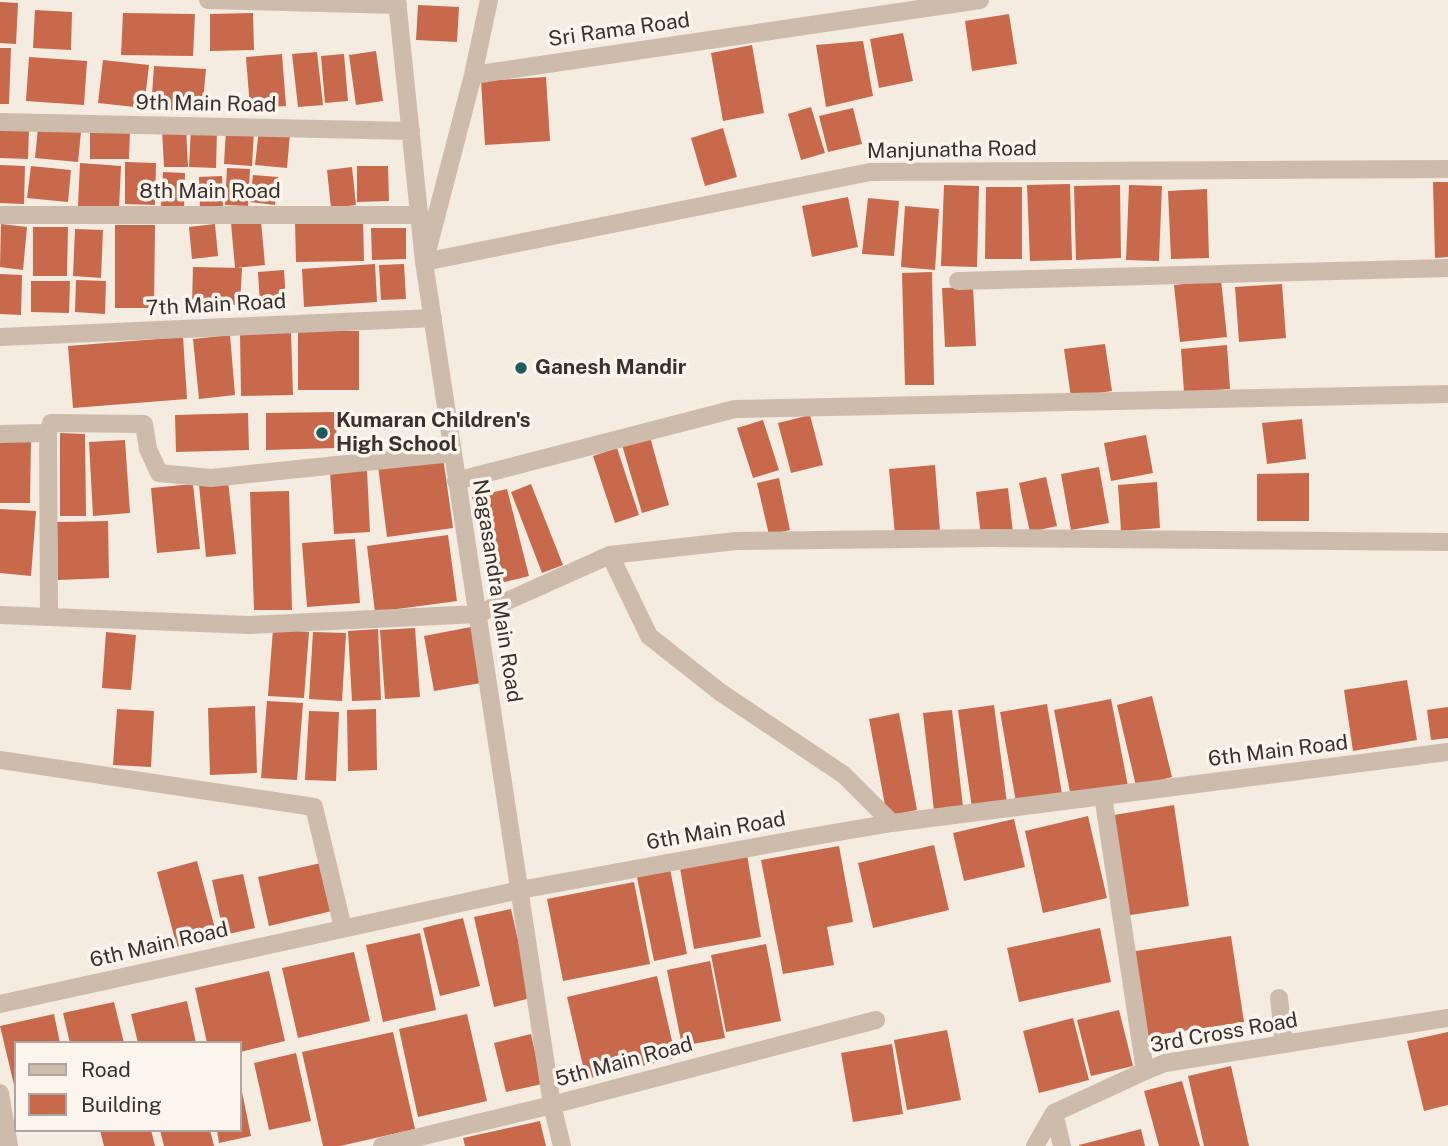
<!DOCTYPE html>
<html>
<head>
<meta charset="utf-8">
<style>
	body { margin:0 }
	#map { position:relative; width:1448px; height:1146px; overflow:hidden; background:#f4ebe1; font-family:"Public Sans",sans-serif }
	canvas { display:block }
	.legend { position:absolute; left:14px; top:1041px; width:228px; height:91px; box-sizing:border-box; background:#fbf5ee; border:2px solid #aea6a0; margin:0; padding:9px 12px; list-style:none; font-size:21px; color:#3b302b }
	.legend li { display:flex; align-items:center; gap:14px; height:35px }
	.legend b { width:35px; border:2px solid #aea6a0 }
</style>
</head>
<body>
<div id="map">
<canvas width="1448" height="1146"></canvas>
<ul class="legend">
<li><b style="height:9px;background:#cdbbac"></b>Road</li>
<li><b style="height:19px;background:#c8694b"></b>Building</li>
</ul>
</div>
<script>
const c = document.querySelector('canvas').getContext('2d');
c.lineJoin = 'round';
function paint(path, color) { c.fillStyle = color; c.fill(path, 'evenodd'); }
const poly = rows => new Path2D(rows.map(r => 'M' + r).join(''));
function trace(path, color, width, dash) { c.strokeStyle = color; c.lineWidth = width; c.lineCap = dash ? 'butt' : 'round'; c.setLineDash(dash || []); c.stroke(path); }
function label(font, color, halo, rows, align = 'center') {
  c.font = font + ' "Public Sans",sans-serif'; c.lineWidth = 7; c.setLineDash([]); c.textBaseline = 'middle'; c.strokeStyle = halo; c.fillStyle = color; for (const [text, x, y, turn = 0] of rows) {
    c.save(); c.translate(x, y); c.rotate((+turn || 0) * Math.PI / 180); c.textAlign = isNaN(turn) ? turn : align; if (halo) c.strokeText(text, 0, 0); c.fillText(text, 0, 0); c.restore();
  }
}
const building = poly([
	[0,2,18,3,16,44,0,43],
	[418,5,459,7,457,42,416,40],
	[35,10,72,12,71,50,33,48],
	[123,13,195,14,193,56,121,55],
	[253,13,254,50,210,51,210,14],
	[1009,14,1017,64,972,71,965,21],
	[903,33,913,81,879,88,870,39],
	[863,41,873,96,826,107,816,45],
	[752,45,764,113,723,121,711,53],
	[0,48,11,48,9,104,0,104],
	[376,51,383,101,356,105,349,55],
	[317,52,323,105,298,107,292,54],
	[282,54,286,106,250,108,246,57],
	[344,54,348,101,325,103,321,56],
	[29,57,87,61,84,105,26,101],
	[103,60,149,65,144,108,98,103],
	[154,66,206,69,202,112,151,109],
	[546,77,550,141,485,145,481,81],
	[811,107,825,153,801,160,788,114],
	[853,108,862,144,828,152,819,116],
	[0,126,29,128,28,159,0,158],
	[38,128,81,132,78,162,35,158],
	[186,128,188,167,164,167,162,129],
	[723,128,737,177,705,186,691,138],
	[191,129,217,130,216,168,189,167],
	[259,129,290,133,287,168,255,165],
	[90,130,130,130,129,159,90,159],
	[226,130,254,131,252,166,224,164],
	[125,162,156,163,155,205,125,204],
	[80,163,121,166,119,208,78,206],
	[0,165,25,166,24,204,0,203],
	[31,166,71,170,68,202,27,198],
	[357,166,388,166,389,201,357,202],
	[352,167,356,205,331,208,327,170],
	[227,168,250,169,248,206,225,205],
	[163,172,185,173,184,208,161,207],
	[253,175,278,177,275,205,250,202],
	[222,176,223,207,200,208,199,177],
	[1433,182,1448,182,1448,257,1435,258],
	[1070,184,1072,260,1030,261,1027,185],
	[944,185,979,186,977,267,941,266],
	[1120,185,1121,258,1076,260,1074,186],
	[1129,185,1162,186,1159,261,1126,260],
	[986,187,1022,187,1022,259,985,259],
	[1207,189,1209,258,1171,259,1168,191],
	[848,197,858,247,812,257,802,206],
	[868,198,899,201,894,256,862,254],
	[905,206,939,209,935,270,901,267],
	[363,219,364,261,296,262,295,221],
	[261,221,265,265,235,268,231,223],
	[1,224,27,227,23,270,0,267],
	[215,224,218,256,192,259,189,227],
	[115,225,155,225,154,308,115,308],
	[33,227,68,227,67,276,33,276],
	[371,228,406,228,406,259,372,260],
	[75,229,103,230,101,278,73,276],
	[375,264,377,302,304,307,302,269],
	[404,264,406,299,381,300,379,265],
	[193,267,242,268,240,305,192,303],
	[284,270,286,302,260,304,258,272],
	[932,272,934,385,905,385,902,273],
	[0,274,22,275,21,315,0,314],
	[76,280,106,281,105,314,75,312],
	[1221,280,1227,337,1180,342,1174,285],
	[31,281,70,281,69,313,31,312],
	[1282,284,1286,338,1239,342,1235,287],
	[973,287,976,346,945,347,942,288],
	[298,331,359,331,359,390,298,390],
	[291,332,293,395,241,396,240,333],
	[230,335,235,395,199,399,193,339],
	[183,337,187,399,73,408,68,346],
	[1105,344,1112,391,1071,397,1064,349],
	[1227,345,1230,389,1184,392,1181,349],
	[336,412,337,448,266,450,266,413],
	[248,413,249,450,176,452,175,415],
	[810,415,823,465,791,473,778,423],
	[1302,419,1306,459,1267,464,1262,423],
	[763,420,779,470,753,478,737,428],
	[60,433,85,434,86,516,60,516],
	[1146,435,1153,473,1111,481,1104,443],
	[650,437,669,505,642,513,622,445],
	[0,440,31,440,30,503,0,503],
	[125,440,130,513,93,516,89,442],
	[617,448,639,515,615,523,593,456],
	[443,457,453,528,387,537,378,466],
	[935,465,940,531,895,535,889,469],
	[1099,467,1109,523,1071,530,1061,474],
	[367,470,370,532,334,534,330,471],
	[1309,473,1309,521,1257,521,1257,474],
	[1046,477,1057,526,1030,532,1019,483],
	[779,478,790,530,769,535,757,483],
	[228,481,236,554,206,557,199,485],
	[1157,482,1160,528,1121,531,1118,485],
	[193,484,200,549,157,553,151,488],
	[531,484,563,565,542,573,511,492],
	[1008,488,1013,533,981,537,976,492],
	[507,489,529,576,493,585,472,497],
	[289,491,292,610,254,610,250,492],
	[0,509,36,511,31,576,0,573],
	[108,521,109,578,58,580,57,522],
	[448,535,457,601,375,612,367,546],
	[355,539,360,603,307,607,302,543],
	[471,627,481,683,434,691,424,636],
	[415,628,420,697,385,699,380,630],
	[273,629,309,632,304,698,268,696],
	[378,629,381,700,352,701,348,631],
	[106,632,136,635,131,690,102,688],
	[313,632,346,633,342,701,309,699],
	[1407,680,1417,740,1353,751,1344,690],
	[1152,696,1172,777,1136,786,1117,705],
	[1111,699,1128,786,1071,797,1054,710],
	[267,701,303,703,297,780,261,778],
	[1047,704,1062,794,1016,802,1000,712],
	[994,705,1007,803,972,808,958,710],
	[255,706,257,773,210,775,208,708],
	[1448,707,1448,738,1431,740,1427,710],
	[117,709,154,711,151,767,113,765],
	[376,709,377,770,348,771,347,710],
	[952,710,963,807,934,811,923,713],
	[309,711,339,712,336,781,305,780],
	[899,713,917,810,887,816,869,719],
	[1174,805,1189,906,1124,916,1108,816],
	[1088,816,1107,898,1043,913,1025,831],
	[1014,819,1025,867,964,881,953,833],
	[934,845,949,910,873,928,858,863],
	[839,846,853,922,827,927,834,965,783,974,761,860],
	[747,855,761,937,694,949,680,868],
	[197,861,217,936,177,947,157,872],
	[321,863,332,911,269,926,258,877],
	[670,869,687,954,654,961,637,877],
	[243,874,255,928,224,935,212,880],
	[634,882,650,964,563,981,547,899],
	[511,909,531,998,494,1007,474,917],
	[463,918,480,986,440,996,423,928],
	[1100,928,1111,982,1019,1002,1007,948],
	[420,933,436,1010,383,1022,366,945],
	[1231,936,1244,1022,1142,1037,1130,952],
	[766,944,781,1021,726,1032,711,955],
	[354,952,370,1021,298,1038,282,968],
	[710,961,725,1038,682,1046,667,970],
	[269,971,285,1041,240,1052,240,1043,207,1043,195,988],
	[657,976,676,1058,586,1079,567,997],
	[187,1001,196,1043,138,1043,131,1014],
	[114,1002,124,1043,70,1043,63,1013],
	[1119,1010,1133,1066,1091,1076,1077,1020],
	[54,1014,60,1043,16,1043,15,1089,0,1026],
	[467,1014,487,1101,418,1117,399,1029],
	[1073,1018,1089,1080,1039,1093,1023,1031],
	[947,1030,961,1100,907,1110,894,1040],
	[393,1032,415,1129,340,1146,323,1146,302,1052],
	[1448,1032,1448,1105,1424,1111,1407,1041],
	[531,1034,542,1084,506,1092,494,1043],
	[892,1044,903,1114,853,1122,841,1053],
	[296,1053,311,1121,269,1130,254,1063],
	[1231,1066,1249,1146,1204,1146,1188,1076],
	[1182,1081,1200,1146,1159,1146,1144,1091],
	[241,1087,251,1136,219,1143,217,1130,240,1130],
	[540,1121,546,1146,465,1146,463,1138],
	[1141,1129,1145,1146,1079,1146,1079,1145],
	[100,1130,151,1130,155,1146,104,1146],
	[160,1130,210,1130,214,1146,164,1146]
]);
const minor = poly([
	[208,0,398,5],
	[397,0,424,262,552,1105,562,1146],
	[473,75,980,0],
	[0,122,411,131],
	[0,215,420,215],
	[428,248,473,75,489,0],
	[424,262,870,172,1448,169],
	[958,281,1448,268],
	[0,337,433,318],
	[0,434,48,433],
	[456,481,735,409,1448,394],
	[610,555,649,636,720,692,844,775,892,823],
	[0,615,249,625,478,614,610,555,736,541,990,538,1448,542],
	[49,617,48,433,51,423,144,424,148,449,159,473,211,478,453,453],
	[0,760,314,807,343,928],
	[1103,796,1145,1071],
	[1279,998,1284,1044],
	[0,1004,520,890,804,838,892,823,1448,752],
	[0,1093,9,1146],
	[1054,1113,1062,1146],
	[382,1146,552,1105,876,1020],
	[1035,1146,1054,1113,1145,1071,1165,1063,1448,1018]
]);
const markers = [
	[521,368,7,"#1f5a5e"],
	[322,433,7,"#1f5a5e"]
];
const streetNames = [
	["Sri Rama Road",619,30,-8],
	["9th Main Road",206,104,1],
	["Manjunatha Road",952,150,-1],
	["8th Main Road",210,192],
	["7th Main Road",216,305,-3],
	["Nagasandra Main Road",497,591,81],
	["6th Main Road",1278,751,-7],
	["6th Main Road",716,831,-10],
	["6th Main Road",159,945,-13],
	["3rd Cross Road",1224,1033,-10],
	["5th Main Road",624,1062,-15]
];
const poiNames = [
	["Ganesh Mandir",535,368],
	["Kumaran Children's",336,421],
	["High School",336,445]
];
paint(building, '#c8694b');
trace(minor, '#cdbbac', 18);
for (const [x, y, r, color] of markers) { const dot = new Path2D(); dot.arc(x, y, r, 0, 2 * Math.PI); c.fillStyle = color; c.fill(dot); trace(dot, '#fbf5ee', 2.5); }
label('21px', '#3b302b', '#fbf5ee', streetNames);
label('bold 21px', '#3b302b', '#fbf5ee', poiNames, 'left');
</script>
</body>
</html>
